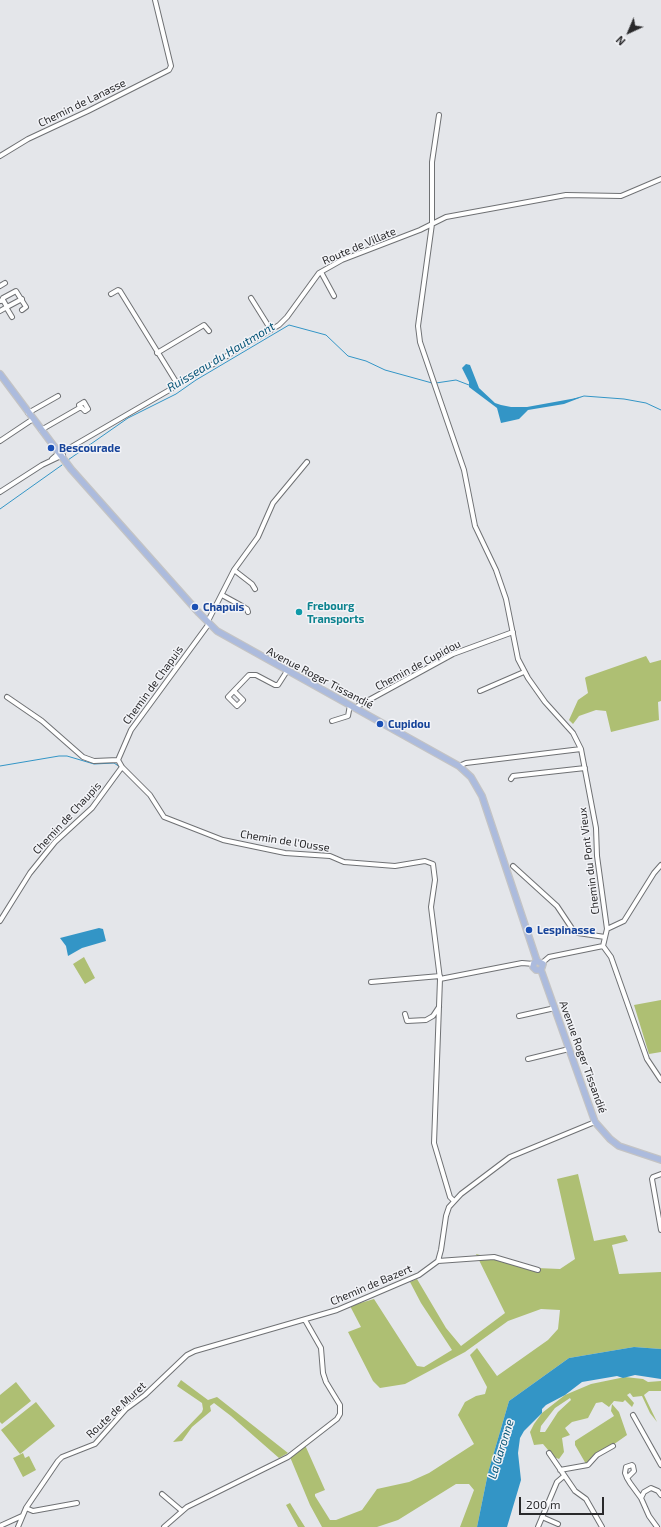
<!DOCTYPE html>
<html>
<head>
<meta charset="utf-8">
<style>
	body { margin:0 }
	#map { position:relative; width:661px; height:1527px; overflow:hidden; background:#e4e6ea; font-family:"Exo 2",sans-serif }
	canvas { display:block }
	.north { position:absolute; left:609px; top:12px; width:40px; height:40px; -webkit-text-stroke:3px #f2f3f7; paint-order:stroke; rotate:224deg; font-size:11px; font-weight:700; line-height:16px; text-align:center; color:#29292b }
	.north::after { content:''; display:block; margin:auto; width:14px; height:18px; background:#29292b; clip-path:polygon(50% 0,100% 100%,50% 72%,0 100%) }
	.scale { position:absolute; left:519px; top:1497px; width:85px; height:18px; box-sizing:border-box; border:2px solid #29292b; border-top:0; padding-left:5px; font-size:12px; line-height:14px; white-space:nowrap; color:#29292b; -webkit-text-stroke:3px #f2f3f7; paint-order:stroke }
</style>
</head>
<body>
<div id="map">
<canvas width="661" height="1527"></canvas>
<div class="north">N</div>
<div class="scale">200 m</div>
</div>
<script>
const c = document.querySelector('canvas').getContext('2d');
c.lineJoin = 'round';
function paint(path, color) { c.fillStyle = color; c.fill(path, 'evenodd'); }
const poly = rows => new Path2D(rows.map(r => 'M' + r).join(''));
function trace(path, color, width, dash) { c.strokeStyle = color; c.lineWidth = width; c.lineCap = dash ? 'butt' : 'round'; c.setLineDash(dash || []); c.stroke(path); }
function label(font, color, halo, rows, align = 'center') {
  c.font = font + ' "Exo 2",sans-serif'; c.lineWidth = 3; c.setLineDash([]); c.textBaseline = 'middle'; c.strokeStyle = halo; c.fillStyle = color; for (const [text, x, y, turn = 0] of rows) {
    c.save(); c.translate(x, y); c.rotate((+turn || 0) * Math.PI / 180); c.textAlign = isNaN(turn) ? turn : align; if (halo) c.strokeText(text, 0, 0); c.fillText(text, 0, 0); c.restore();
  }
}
const green = poly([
	[646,656,650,663,661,660,661,701,658,702,659,720,611,732,606,711,596,710,579,716,573,724,569,720,578,700,588,693,585,678,586,677],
	[84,957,95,978,85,984,73,964],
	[661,1000,661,1052,649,1054,634,1005],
	[578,1174,594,1241,625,1235,628,1241,612,1245,619,1274,661,1272,661,1349,634,1347,569,1358,509,1401,488,1473,477,1527,460,1527,474,1490,469,1484,456,1484,398,1520,377,1527,322,1527,310,1505,290,1457,305,1445,325,1490,315,1494,315,1496,330,1520,336,1520,362,1510,377,1489,409,1482,429,1473,474,1444,458,1415,465,1402,476,1396,485,1394,487,1387,470,1355,477,1348,497,1376,548,1340,558,1329,560,1310,541,1309,508,1321,465,1352,405,1384,380,1388,373,1381,348,1332,361,1327,350,1306,374,1299,417,1366,424,1367,452,1350,421,1303,410,1282,417,1279,446,1328,461,1346,505,1313,476,1254,537,1268,560,1269,575,1259,557,1179],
	[625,1377,643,1379,648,1382,661,1381,661,1391,649,1391,644,1395,657,1422,650,1413,642,1396,633,1397,630,1393,627,1395,634,1403,632,1407,625,1400,623,1402,614,1401,609,1407,602,1402,596,1403,588,1418,572,1422,565,1428,570,1435,562,1438,564,1452,559,1459,554,1457,543,1444,534,1445,530,1432,534,1424,542,1413,565,1395,591,1384],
	[570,1398,571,1400,558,1412,545,1432,540,1432,541,1426,555,1408],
	[181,1380,208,1400,217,1397,288,1453,279,1458,231,1416,214,1403,210,1406,211,1411,192,1427,182,1441,173,1442,202,1412,203,1409,202,1403,177,1386],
	[16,1382,31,1401,2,1424,0,1422,0,1395],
	[36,1402,55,1426,20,1454,1,1430],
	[612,1404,619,1412,627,1435,586,1464,575,1445,575,1441,614,1416,611,1411],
	[23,1453,25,1458,29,1456,36,1470,23,1477,13,1458],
	[290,1503,298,1516,305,1527,298,1527,286,1505]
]);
const water = poly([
	[466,364,470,365,479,388,495,403,501,405,511,407,527,407,582,397,564,404,528,410,519,419,501,423,497,408,469,387,469,382,462,368],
	[99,928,103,929,106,941,82,948,68,956,66,946,60,938],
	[634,1347,661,1349,661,1379,635,1375,623,1378,617,1376,582,1382,565,1395,546,1405,542,1409,542,1413,524,1431,520,1438,518,1453,521,1480,507,1527,477,1527,488,1473,509,1401,569,1358]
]);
const stream = poly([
	[436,383,456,380,469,385],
	[574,399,584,396,624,399,646,403,661,410],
	[68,460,128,418,176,394,196,380,289,325,326,335,348,356,366,361,385,370,432,383],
	[0,509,62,465],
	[0,766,59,756,67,756,94,764,114,763,120,767]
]);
const minor = poly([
	[439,115,432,162,432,224,418,326,420,342,464,470,475,526,496,570,506,599,518,659,528,678,545,702,573,733,581,749,596,828,597,856,607,929],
	[0,156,28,139,88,111,169,70,171,66,155,0],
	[321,272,334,296],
	[0,286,5,283],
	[111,294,118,290,120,291,178,385],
	[251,298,271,330],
	[2,300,3,298,16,291,26,307,22,310],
	[6,307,12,317],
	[7,307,22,299],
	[0,311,7,307,3,300,1,301],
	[157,353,204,325,209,331],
	[28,413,58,396],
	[41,430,81,407,85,411,88,409,84,402,79,405,80,408],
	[0,441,33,419],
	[52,459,60,452,66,450,178,385,279,325,287,317,319,273,342,260,420,230,446,217,566,195,621,196,661,179],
	[0,492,42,465,63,455],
	[234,570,252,584,255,589],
	[222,595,242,606,247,609,248,612],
	[234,691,243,700,237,706,228,697,249,675,256,675,275,685,278,685,287,671],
	[480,691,524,672],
	[7,697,42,721,83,757,94,761,118,760],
	[356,709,358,706,453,654,513,632],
	[332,721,348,716,350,705],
	[118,760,122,767,150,795,164,817,223,840,285,853,330,856,344,862,395,866,425,861,433,864,435,880,431,907,440,979,434,1143,450,1197,454,1201],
	[118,760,131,730,208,625,208,621,234,570,258,537,273,503,307,462],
	[459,766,466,763,581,749],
	[511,779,513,776,585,768],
	[513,866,557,906,573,930,578,933,605,937],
	[0,921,30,873,55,842,92,808,122,767],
	[603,946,611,957,647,1059,661,1080],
	[542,963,549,957,603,946,607,929,624,921,654,873,661,865],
	[440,979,522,963,534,964],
	[371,982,440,976],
	[405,1014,407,1021,426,1020,433,1016,439,1007],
	[519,1016,555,1008],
	[528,1059,569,1049],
	[661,1230,652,1179,653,1177,661,1174],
	[438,1261,494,1257,538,1270],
	[633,1415,661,1465],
	[549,1453,575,1491,586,1499,602,1527],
	[560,1470,588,1465,597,1455,613,1446],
	[627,1478,634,1471,633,1466,632,1465,626,1467,625,1473,627,1478,630,1483,641,1498],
	[162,1494,182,1511],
	[26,1508,33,1511,77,1503],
	[542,1517,558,1524],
	[0,1526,22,1516],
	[18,1527,26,1508,58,1461,62,1457,95,1444,126,1409,145,1395,187,1355,195,1351,337,1310,419,1275,438,1261,441,1250,446,1216,449,1207,461,1194,510,1157,595,1122],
	[164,1527,187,1507,288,1457,337,1419,340,1414,340,1405,326,1382,323,1373,321,1348,305,1320],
	[538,1527,557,1482,564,1476],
	[657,1527,649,1516,641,1498,644,1492,651,1488,658,1491,661,1495]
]);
const major = poly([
	[0,374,71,469,199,613,217,631,459,766,471,777,482,796,537,961],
	[537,961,534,963,533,967,536,970,541,970],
	[537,961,543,964,541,970],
	[541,970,595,1122,610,1139,619,1146,661,1160]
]);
const markers = [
	[51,448,4,"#1a4fb4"],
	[195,607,4,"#1a4fb4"],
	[299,612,4,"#0f9aa8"],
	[380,724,4,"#1a4fb4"],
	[529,930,4,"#1a4fb4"]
];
const streetNames = [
	["Chemin de Lanasse",82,103,-26],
	["Route de Villate",359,246,-23],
	["Chemin de Cupidou",418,665,-28],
	["Avenue Roger Tissandié",320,678,28],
	["Chemin de Chapuis",153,685,-54],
	["Chemin de Chaupis",67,818,-47],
	["Chemin de l'Ousse",285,841,9],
	["Chemin du Pont Vieux",589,861,-97],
	["Avenue Roger Tissandié",583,1057,70],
	["Chemin de Bazert",371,1285,-23],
	["Route de Muret",116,1410,-43]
];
const transitNames = [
	["Bescourade",59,448],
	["Chapuis",203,607],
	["Cupidou",388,724],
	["Lespinasse",537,930]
];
const cultureNames = [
	["Frebourg",307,606],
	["Transports",307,619]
];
const waterNames = [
	["Ruisseau du Hautmont",221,357,-31],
	["La Garonne",501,1449,-73]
];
paint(green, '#aebf73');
paint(water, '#3395c6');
trace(stream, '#3395c6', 1);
trace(minor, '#6f7174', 6);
trace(major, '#c3c3c4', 8);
trace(minor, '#fff', 4);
trace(major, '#acbbdd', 5.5);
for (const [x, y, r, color] of markers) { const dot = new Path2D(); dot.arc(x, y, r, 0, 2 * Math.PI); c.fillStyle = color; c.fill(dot); trace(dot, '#f2f3f7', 1.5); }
label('11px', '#29292b', '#f2f3f7', streetNames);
label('bold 11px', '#164399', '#f2f3f7', transitNames, 'left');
label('bold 11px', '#0d838f', '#f2f3f7', cultureNames, 'left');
label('italic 12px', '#075577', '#f2f3f7', waterNames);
</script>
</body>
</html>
